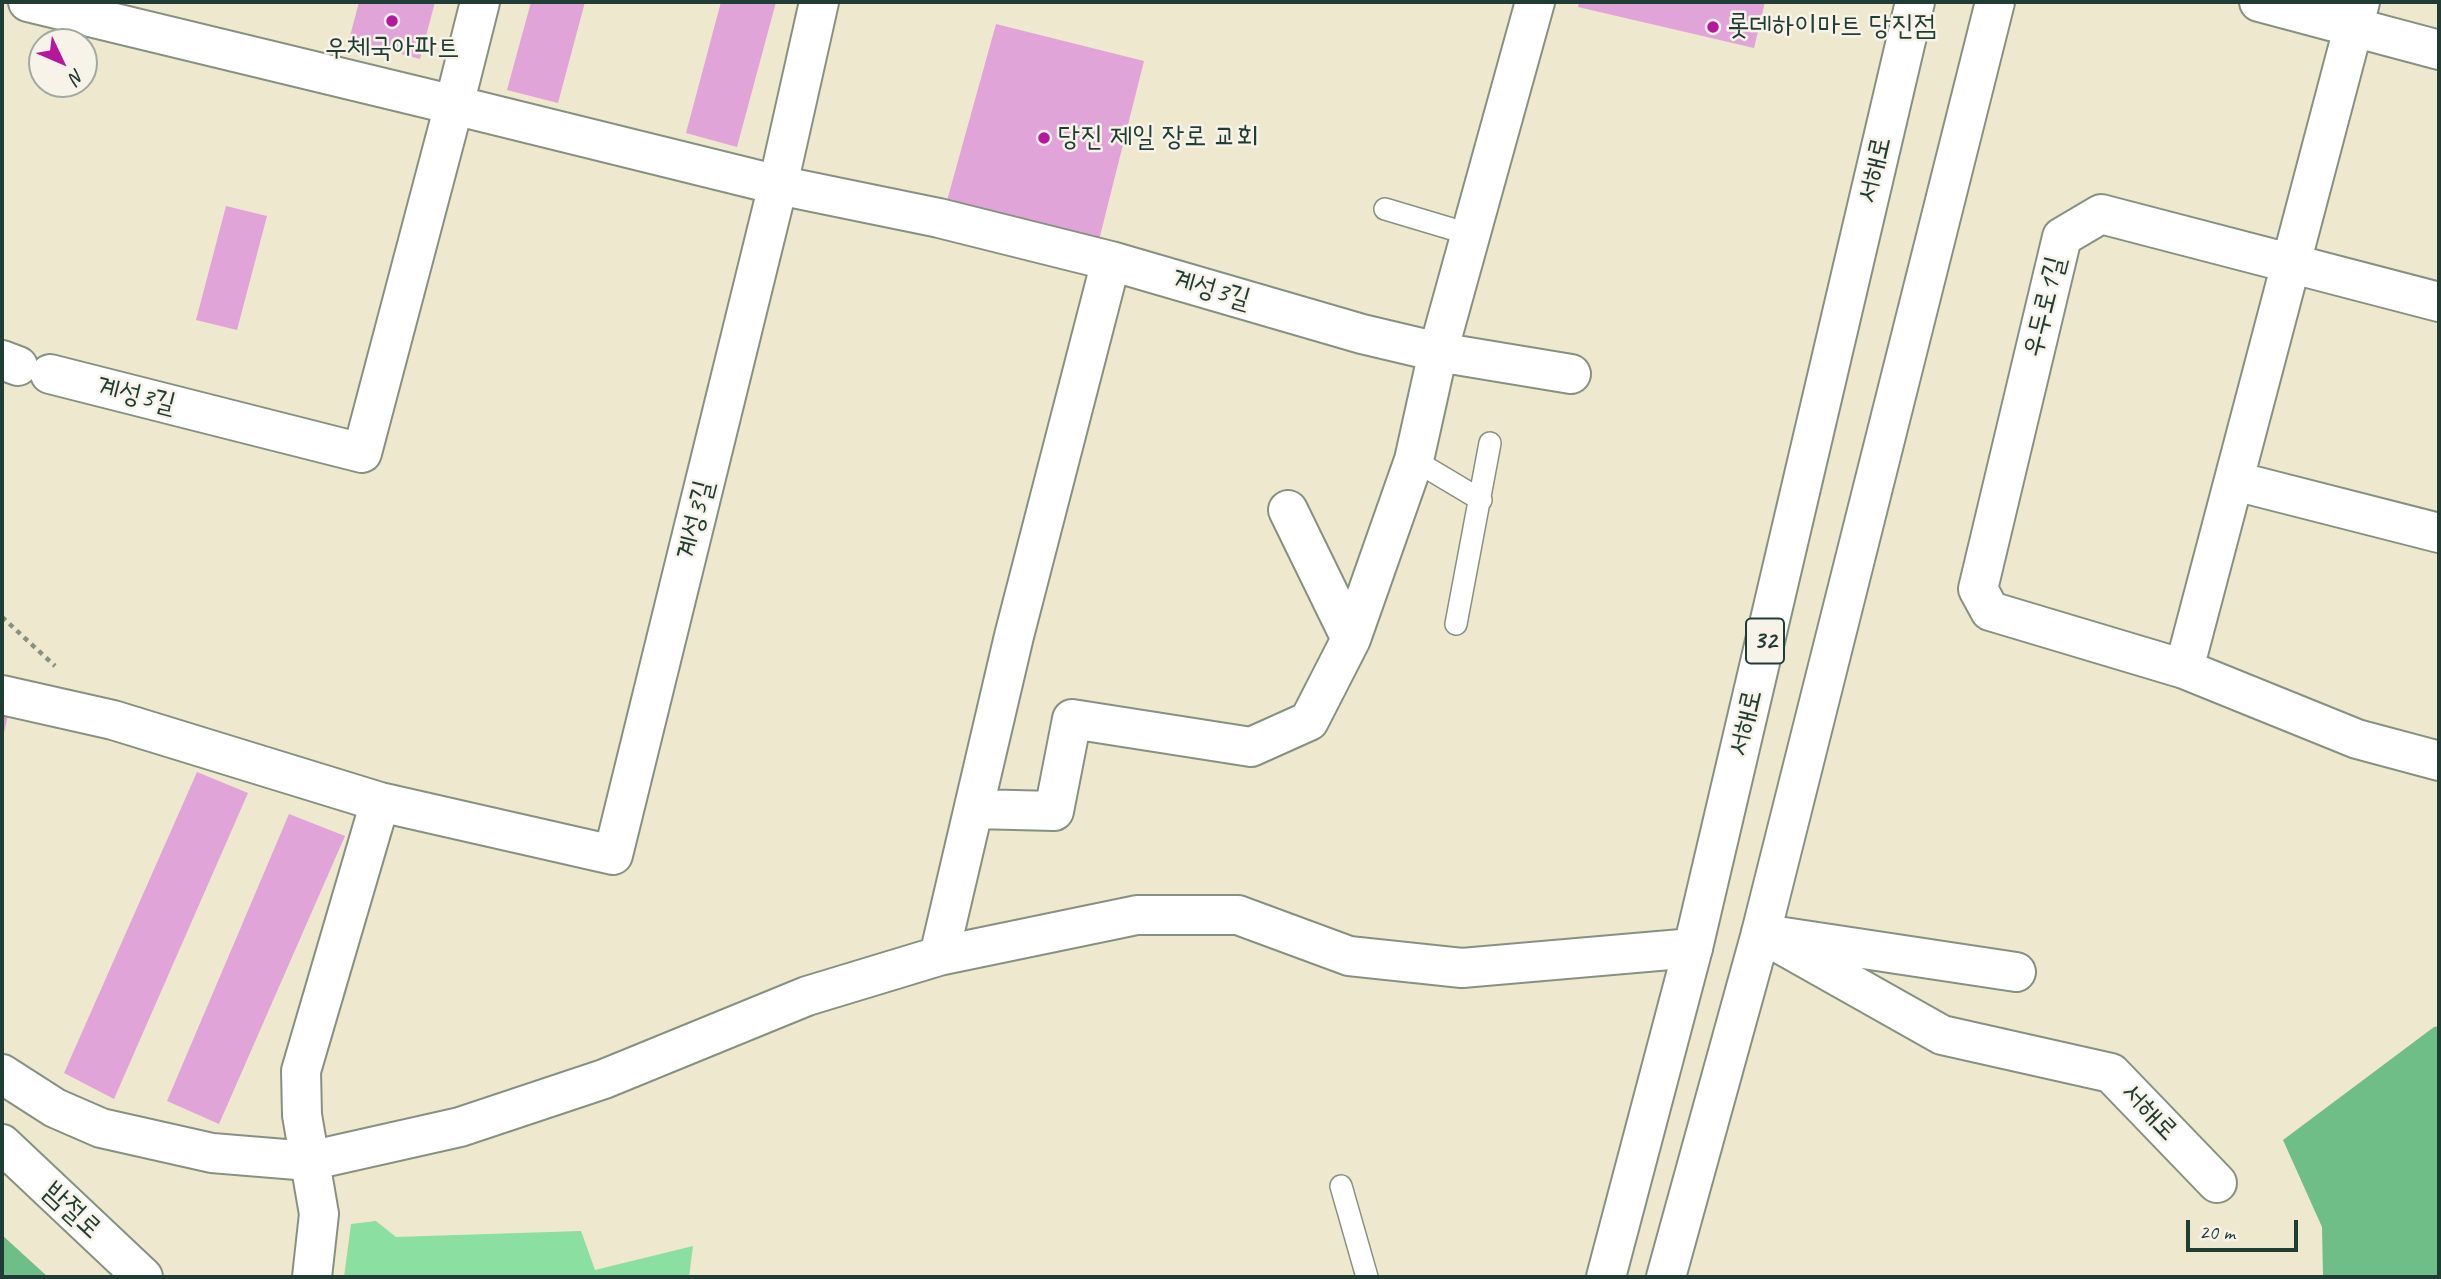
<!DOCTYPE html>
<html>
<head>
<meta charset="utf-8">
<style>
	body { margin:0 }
	#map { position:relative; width:2441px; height:1279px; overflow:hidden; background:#ede8ce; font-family:Caveat,sans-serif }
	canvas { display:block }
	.frame { position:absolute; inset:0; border:4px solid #1f3d34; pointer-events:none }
	.north { position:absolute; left:28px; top:28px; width:70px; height:70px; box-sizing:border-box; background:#f7f3e8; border:2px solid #a1aaa0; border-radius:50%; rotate:134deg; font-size:19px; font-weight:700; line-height:28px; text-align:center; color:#1f3d34 }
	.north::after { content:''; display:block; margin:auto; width:24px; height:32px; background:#b5179e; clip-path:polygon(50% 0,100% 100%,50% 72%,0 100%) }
	.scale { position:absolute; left:2186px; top:1220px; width:112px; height:32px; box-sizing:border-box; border:4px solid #1f3d34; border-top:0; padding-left:9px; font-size:21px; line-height:24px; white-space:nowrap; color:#1f3d34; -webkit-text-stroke:5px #f7f3e8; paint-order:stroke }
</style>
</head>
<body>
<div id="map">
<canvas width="2441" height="1279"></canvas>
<div class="frame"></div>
<div class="north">N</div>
<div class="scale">20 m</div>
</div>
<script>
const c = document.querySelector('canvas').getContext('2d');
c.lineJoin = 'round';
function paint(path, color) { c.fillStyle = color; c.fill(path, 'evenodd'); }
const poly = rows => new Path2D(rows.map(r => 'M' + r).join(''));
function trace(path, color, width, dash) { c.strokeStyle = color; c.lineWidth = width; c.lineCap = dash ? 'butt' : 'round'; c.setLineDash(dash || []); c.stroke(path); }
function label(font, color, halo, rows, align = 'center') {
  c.font = font + ' Caveat,"Poor Story",sans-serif'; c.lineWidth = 5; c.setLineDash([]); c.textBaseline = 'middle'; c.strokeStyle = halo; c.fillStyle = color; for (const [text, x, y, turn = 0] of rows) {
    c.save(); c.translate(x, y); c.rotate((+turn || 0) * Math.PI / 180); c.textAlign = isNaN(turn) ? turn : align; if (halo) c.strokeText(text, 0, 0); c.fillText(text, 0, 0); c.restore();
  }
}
const green = poly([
	[376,1221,396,1237,581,1231,595,1270,693,1246,689,1277,344,1277,351,1224]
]);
const forest = poly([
	[2439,1026,2439,1277,2323,1277,2322,1227,2283,1140,2434,1027],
	[2,1235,48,1277,2,1277]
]);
const building = poly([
	[359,2,435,2,420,59,349,40],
	[531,2,585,2,558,103,507,90],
	[721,2,776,2,737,147,686,133],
	[1579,2,1765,2,1754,48,1578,7],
	[996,24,1144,61,1096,252,943,215],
	[226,206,267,216,237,330,196,320],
	[2,704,10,706,3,737,2,736],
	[197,772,248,793,114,1099,64,1073],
	[289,814,345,836,219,1124,167,1101]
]);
const path = poly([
	[2,617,55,666]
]);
const lane = poly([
	[1385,209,1472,235],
	[1414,460,1481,500],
	[1456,624,1490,443],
	[1341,1186,1367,1277]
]);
const street = poly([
	[28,2,454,105,480,2],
	[1535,2,1438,352,1571,374],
	[2259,2,2439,50],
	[2439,302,2101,214,2062,237,1978,589,1990,611,2184,669,2357,739,2439,761],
	[2,360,18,366],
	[50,374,362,453,454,105,778,185,819,2],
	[2235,481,2439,533],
	[2184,669,2360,2],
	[2,695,113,720,380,802,613,855,778,185,939,218,1111,261,1362,334,1438,352,1414,460,1351,639,1288,510],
	[975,809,1054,811,1072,719,1251,747,1309,721,1351,639],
	[1761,933,1942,1035,2111,1073,2217,1183],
	[1784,937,2016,972],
	[939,956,1014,636,1111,261],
	[2,1074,55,1108,101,1128,212,1153,309,1161,460,1127,604,1079,807,996,939,956,1137,915,1238,915,1349,956,1462,968,1693,948],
	[312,1277,319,1214,302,1115,301,1071,380,802]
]);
const secondary = poly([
	[2,1144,143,1277]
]);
const primary = poly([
	[1606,1277,1693,948,1915,2],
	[1666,1277,1761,933,1995,2]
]);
const markers = [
	[392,21,7,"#b5179e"],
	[1713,27,7,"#b5179e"],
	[1044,138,7,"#b5179e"]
];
const shields = [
	[1765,641,38]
];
const shieldNames = [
	["32",1765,641]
];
const poiNames = [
	["롯데하이마트 당진점",1727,27],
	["우체국아파트",392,49,"center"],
	["당진 제일 장로 교회",1058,138]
];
const streetNames = [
	["서해로",1875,170,-77],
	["계성3길",1211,290,16],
	["우두로1길",2045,307,-76],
	["계성3길",136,396,14],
	["계성3길",696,520,-76],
	["서해로",1746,723,-77],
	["서해로",2149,1112,46],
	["밤절로",72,1211,43]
];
paint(green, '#8bdfa1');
paint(forest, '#70be87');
paint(building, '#e1a4d9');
trace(lane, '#869281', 24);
trace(street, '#869281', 42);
trace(secondary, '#869281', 42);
trace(primary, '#869281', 42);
trace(path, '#869281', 4.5, [5, 5]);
trace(lane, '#fff', 21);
trace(street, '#fff', 38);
trace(secondary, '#fff', 38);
trace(primary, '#fff', 38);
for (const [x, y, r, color] of markers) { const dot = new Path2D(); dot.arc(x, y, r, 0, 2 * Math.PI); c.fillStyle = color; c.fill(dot); trace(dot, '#f7f3e8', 2.5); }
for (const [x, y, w] of shields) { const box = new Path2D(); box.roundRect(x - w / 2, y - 22.5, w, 45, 5); c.fillStyle = '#f7f3e8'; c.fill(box); trace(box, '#1f3d34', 2); }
label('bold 26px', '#1f3d34', null, shieldNames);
label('28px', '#1f3d34', '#f7f3e8', poiNames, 'left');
label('28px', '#1f3d34', '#f7f3e8', streetNames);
</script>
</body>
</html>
